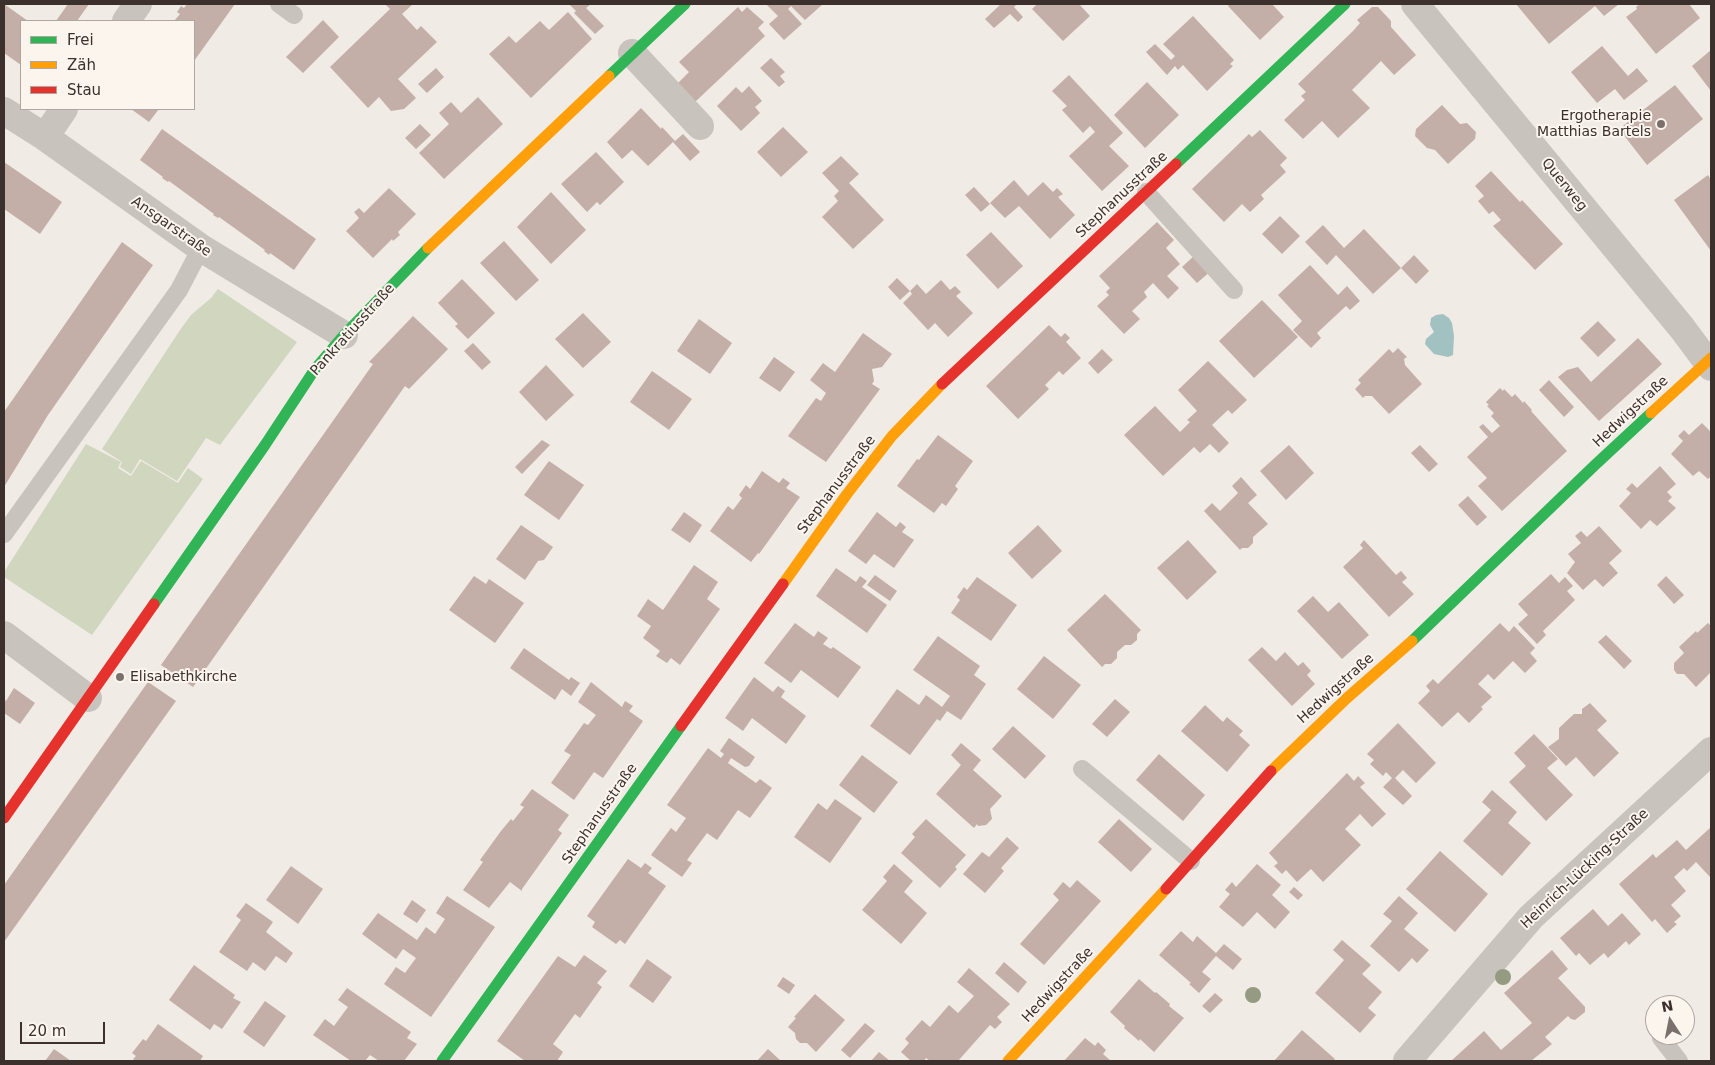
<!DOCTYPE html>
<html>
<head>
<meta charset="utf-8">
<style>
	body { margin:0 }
	#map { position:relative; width:1715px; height:1065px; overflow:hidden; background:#f0ebe5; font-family:"DejaVu Sans",sans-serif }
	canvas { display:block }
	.frame { position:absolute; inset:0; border:5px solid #3b302b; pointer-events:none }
	.legend { position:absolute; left:20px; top:20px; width:175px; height:90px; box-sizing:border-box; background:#fbf5ee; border:1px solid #aea6a0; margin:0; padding:6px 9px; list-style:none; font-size:15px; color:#3b302b }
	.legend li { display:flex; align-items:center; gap:10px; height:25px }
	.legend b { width:25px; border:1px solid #aea6a0 }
	.north { position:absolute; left:1645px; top:995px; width:50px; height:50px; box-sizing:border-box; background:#fbf5ee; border:1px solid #aea6a0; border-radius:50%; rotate:349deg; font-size:14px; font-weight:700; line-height:20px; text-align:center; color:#3b302b }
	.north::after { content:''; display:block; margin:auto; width:18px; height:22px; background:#7a716c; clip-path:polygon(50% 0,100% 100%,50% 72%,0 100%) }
	.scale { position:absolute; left:20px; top:1022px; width:85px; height:22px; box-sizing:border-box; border:2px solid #3b302b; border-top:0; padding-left:6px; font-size:15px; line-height:18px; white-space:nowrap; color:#3b302b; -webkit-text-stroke:4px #fbf5ee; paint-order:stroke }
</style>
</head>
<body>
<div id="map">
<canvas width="1715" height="1065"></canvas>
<div class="frame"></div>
<ul class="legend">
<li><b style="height:6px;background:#30b455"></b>Frei</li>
<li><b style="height:6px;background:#ff9f0a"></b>Zäh</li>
<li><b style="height:6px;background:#e5322d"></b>Stau</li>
</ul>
<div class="north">N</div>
<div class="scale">20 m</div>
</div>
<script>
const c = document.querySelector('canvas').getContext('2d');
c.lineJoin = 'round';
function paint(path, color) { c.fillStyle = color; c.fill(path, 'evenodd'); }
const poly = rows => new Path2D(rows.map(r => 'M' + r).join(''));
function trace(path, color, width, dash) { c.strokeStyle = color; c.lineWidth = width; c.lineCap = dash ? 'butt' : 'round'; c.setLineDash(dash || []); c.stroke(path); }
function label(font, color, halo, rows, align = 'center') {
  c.font = font + ' "DejaVu Sans",sans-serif'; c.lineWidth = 4; c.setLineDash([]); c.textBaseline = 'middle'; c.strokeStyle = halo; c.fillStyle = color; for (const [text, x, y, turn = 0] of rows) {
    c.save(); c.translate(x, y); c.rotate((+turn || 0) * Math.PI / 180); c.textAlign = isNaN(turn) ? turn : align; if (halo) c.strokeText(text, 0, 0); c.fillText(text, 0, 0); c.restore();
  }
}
const green = poly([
	[218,289,297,342,220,445,206,438,177,481,140,459,131,474,120,467,122,462,102,449,180,330,191,315,211,298],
	[86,444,121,462,118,468,131,476,141,461,178,483,188,468,203,479,92,635,4,577,4,572]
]);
const water = poly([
	[1443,314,1449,318,1452,323,1454,336,1453,355,1448,357,1434,354,1425,344,1426,339,1434,332,1430,325,1431,318,1436,315]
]);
const building = poly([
	[4,4,28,21,21,21,21,65,4,53],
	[68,4,89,4,77,21,56,21],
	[187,4,235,4,194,61,194,21,174,21,180,14,177,12,181,6,184,8],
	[385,4,413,4,402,14,417,30,421,26,437,42,398,79,416,98,404,109,391,111,379,97,368,108,330,67,390,9],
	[569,4,591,4,586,8,604,26,595,34,574,13,576,11],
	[766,4,823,4,805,20,791,6,788,9,802,24,784,40,769,24,778,16],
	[1001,4,1017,4,1014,7,1023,17,1018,22,1010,14,994,28,985,19],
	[1037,4,1079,4,1090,16,1063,41,1032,9],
	[1227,4,1272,4,1284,17,1260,40,1228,6,1229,6],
	[1516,4,1619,4,1604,16,1595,6,1549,44],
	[1640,4,1689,4,1700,18,1656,54,1626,17,1637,9,1636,7],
	[738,7,742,12,747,7,764,22,758,28,765,36,695,102,678,83,689,72,679,62],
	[1372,7,1378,7,1391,21,1391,27,1416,55,1394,75,1381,61,1352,90,1370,108,1338,138,1322,121,1303,139,1284,120,1305,100,1301,96,1306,92,1298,84,1353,31,1360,23,1357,20],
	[568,12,592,39,531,98,489,54,509,36,516,43,540,21,549,30],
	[1193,16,1234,60,1230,64,1233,66,1207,91,1183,65,1178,70,1175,66,1167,75,1146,52,1155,44,1171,60,1175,56,1163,44],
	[323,20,339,37,303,73,286,57],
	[1602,46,1628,76,1637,68,1648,81,1624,100,1615,89,1597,103,1571,72],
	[1711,50,1711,91,1692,66],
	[771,58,785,72,780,76,785,82,779,87,760,68],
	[436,68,444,77,427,93,418,84],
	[1069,75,1123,133,1109,146,1129,166,1102,191,1069,156,1095,132,1090,126,1083,133,1062,110,1067,106,1052,91],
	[1147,82,1179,115,1145,148,1114,115],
	[1675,85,1703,119,1647,165,1619,129],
	[749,86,762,101,755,107,760,113,741,131,717,106,736,87,742,93],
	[478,97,503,124,444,179,419,153,449,124,439,113,451,102,461,113],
	[1442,105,1460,124,1467,123,1476,132,1475,139,1448,164,1435,150,1427,148,1415,136,1416,129],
	[641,108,661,129,662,127,675,141,683,134,700,152,690,161,673,142,648,166,632,150,622,159,607,142],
	[131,109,159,109,149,122],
	[420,124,431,135,416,149,405,138],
	[783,127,808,152,781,177,757,152],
	[162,129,316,239,294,270,270,253,269,255,264,251,265,250,219,217,218,218,213,215,214,214,169,181,168,182,162,178,163,177,140,160],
	[1260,130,1287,158,1280,165,1286,172,1261,195,1264,199,1250,212,1242,204,1224,222,1192,189,1249,134,1252,137],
	[596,152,624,182,600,205,597,202,587,212,561,184],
	[841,156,859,174,849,183,884,220,853,249,822,217,838,201,834,196,839,191,822,173],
	[4,162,62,202,40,234,4,209],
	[1491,171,1520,202,1522,200,1563,244,1535,270,1493,226,1501,220,1493,211,1489,214,1478,201,1484,196,1475,186],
	[1708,175,1711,180,1711,251,1674,200],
	[1014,180,1028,196,1043,182,1053,192,1057,188,1063,194,1058,197,1075,215,1050,239,1019,206,1005,218,990,203],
	[974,187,990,204,981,212,965,195],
	[389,188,416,214,398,232,400,235,393,241,392,239,373,258,346,231,359,218,354,212,359,208,364,213],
	[551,192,586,230,551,264,517,227],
	[1280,216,1300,236,1282,254,1262,234],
	[1157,222,1174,240,1166,248,1180,264,1167,276,1179,288,1168,299,1153,283,1144,292,1147,297,1132,311,1140,319,1124,334,1097,306,1109,295,1106,292,1110,288,1099,276],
	[1323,225,1344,248,1364,229,1401,268,1373,294,1336,255,1327,265,1305,242],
	[991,232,1023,266,998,289,966,255],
	[504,241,539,280,516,301,480,263],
	[122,242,153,265,48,415,4,487,4,412],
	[1196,254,1212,270,1197,283,1182,267],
	[1414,255,1429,271,1416,284,1401,268],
	[1310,265,1338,295,1347,286,1360,301,1350,310,1346,306,1317,333,1321,338,1311,348,1293,330,1302,321,1278,295],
	[897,278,910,291,900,300,888,287],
	[462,279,495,313,468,339,455,326,458,324,438,303],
	[941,280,950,290,955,286,961,292,956,296,973,313,948,337,935,323,928,330,903,303,912,294,910,291,917,284,926,294],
	[1262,300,1298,337,1254,378,1219,341],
	[583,313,611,342,583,368,555,339],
	[413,316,448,349,409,389,405,386,193,687,161,665,373,364,369,362],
	[699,319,732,343,710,374,677,351],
	[1598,321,1616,340,1598,357,1580,338],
	[1049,325,1061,337,1065,333,1070,338,1066,342,1081,358,1063,375,1059,371,1045,385,1049,389,1018,419,986,386],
	[863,333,892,354,882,367,872,369,874,381,872,384,880,389,826,462,788,436,816,398,821,401,826,393,810,380,823,363,835,372],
	[1638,338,1662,364,1599,421,1558,377,1567,370,1578,367,1591,382],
	[473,343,491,362,482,370,464,351],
	[1398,348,1407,357,1404,359,1405,365,1422,384,1389,414,1372,396,1365,396,1363,398,1355,389,1361,383,1358,380,1389,349,1393,353],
	[1102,349,1113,360,1098,374,1088,363],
	[774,357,795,372,780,392,759,378],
	[1208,361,1247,400,1232,414,1228,410,1212,425,1229,443,1219,453,1210,444,1200,453,1194,447,1163,476,1124,435,1155,406,1180,432,1190,422,1187,420,1197,411,1178,390],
	[546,365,574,395,546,421,519,392],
	[652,371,692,399,669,430,630,402],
	[1549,380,1574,407,1564,417,1539,390],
	[1500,388,1503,391,1504,389,1512,397,1515,394,1523,403,1524,401,1532,410,1531,411,1567,451,1502,511,1478,486,1487,478,1467,457,1488,437,1479,427,1483,424,1492,433,1500,426,1491,416,1494,413,1487,406,1489,405,1486,402],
	[1702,423,1711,432,1711,476,1708,479,1699,471,1693,476,1671,454,1683,441,1678,436,1684,430,1689,435],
	[938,435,973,461,955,486,958,489,946,506,942,503,934,513,897,486,917,459,919,460],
	[542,440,550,445,522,474,515,467],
	[1289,445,1314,473,1286,500,1260,471],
	[1420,445,1438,464,1429,472,1411,453],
	[549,461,584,485,559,520,524,495],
	[1660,466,1676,484,1667,492,1672,497,1668,501,1676,508,1657,526,1650,520,1641,529,1619,506,1631,493,1626,489,1632,483,1637,488],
	[762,471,779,483,783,478,790,483,786,488,800,497,759,554,758,553,751,562,710,531,728,506,733,510,742,498,739,495,746,485,750,489],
	[1241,477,1257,495,1248,503,1268,524,1253,537,1253,543,1248,548,1242,548,1240,550,1204,511,1212,503,1220,511,1238,493,1232,486],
	[1468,496,1487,517,1477,526,1458,505],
	[684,512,702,525,690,543,671,530],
	[877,512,896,527,900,522,906,527,902,532,914,540,894,568,874,554,866,564,848,551],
	[521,525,553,547,544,560,538,561,525,580,496,559],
	[1038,525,1062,551,1032,579,1008,553],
	[1599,526,1622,551,1609,563,1618,573,1603,587,1595,579,1583,590,1567,573,1575,562,1568,554,1581,543,1575,536,1581,531,1587,537],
	[1188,540,1217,572,1187,600,1157,568],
	[1364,540,1396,575,1401,571,1407,578,1402,582,1414,594,1389,617,1343,567,1363,548,1360,545],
	[694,565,718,582,707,599,720,609,680,665,671,658,667,663,656,656,660,651,643,638,651,626,637,616,648,599,663,610],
	[836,568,856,582,860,576,867,581,862,587,887,605,867,633,816,596],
	[1551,574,1559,583,1565,577,1573,586,1567,591,1575,600,1543,631,1546,635,1537,644,1518,624,1528,615,1518,604],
	[875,575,897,591,890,601,867,585],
	[474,576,486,584,489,579,524,603,495,643,449,610],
	[1666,576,1684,595,1674,604,1657,585],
	[977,577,1017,605,991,641,951,613,960,600,957,597,964,587,967,590],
	[1105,594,1141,630,1137,634,1137,640,1131,645,1125,645,1117,652,1117,658,1111,664,1105,664,1102,667,1067,630],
	[1313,596,1328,612,1339,602,1369,635,1342,659,1297,611],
	[795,623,814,637,818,631,828,638,823,644,831,649,833,647,861,667,838,698,801,670,791,683,764,663],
	[1500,623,1509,632,1514,626,1535,648,1530,653,1537,661,1525,673,1513,661,1494,680,1488,674,1478,684,1492,697,1481,707,1483,709,1469,723,1458,712,1442,727,1418,703,1430,691,1426,686,1433,679,1438,684],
	[1708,623,1711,626,1711,672,1696,687,1684,674,1677,674,1674,670,1674,663,1684,653,1679,647,1696,631,1697,633],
	[1606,635,1632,661,1624,669,1598,642],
	[938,636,980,666,974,675,986,684,961,720,947,711,940,721,937,719,910,755,870,726,897,689,919,705,926,695,942,707,950,696,913,670],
	[1262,647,1276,661,1285,652,1298,666,1303,662,1311,671,1307,675,1315,684,1292,706,1248,660],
	[524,648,569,680,571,677,580,683,571,696,562,689,555,700,510,668],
	[1044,656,1081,685,1053,719,1017,689],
	[754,677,773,692,778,686,785,691,781,697,806,716,786,744,752,718,743,731,725,718],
	[148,682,176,701,4,942,4,885],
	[591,682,622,707,625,701,633,706,629,711,643,721,603,778,594,772,574,800,551,783,571,755,564,751,584,723,588,725,596,715,578,702],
	[14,688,35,703,20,724,4,713,4,699,6,701],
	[1115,699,1130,712,1107,737,1092,724],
	[1590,703,1607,721,1597,730,1619,753,1594,777,1576,757,1566,766,1548,747,1559,739,1559,728,1574,714,1582,714,1582,709],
	[1205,705,1223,722,1227,717,1243,731,1239,735,1250,745,1227,772,1181,731],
	[1398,723,1436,763,1416,783,1403,770,1395,778,1412,796,1403,805,1383,787,1392,778,1386,772,1383,776,1370,764,1374,760,1367,754],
	[1013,726,1046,756,1025,779,992,749],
	[1534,734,1558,759,1547,768,1573,795,1546,821,1509,782,1526,766,1514,753],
	[729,738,755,757,749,766,745,767,731,758,728,763,756,783,760,779,772,788,750,818,738,810,717,840,707,833,687,860,692,863,682,877,651,855,671,828,676,832,686,818,667,805,708,748,721,758,724,754,720,751],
	[961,743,981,760,973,770,1002,796,990,809,992,819,986,825,978,826,977,824,974,828,936,794,961,765,951,755],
	[1159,754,1205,795,1183,821,1136,780],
	[862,755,898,782,874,813,839,785],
	[1347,773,1354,781,1358,776,1365,783,1360,787,1386,814,1372,827,1360,814,1345,829,1361,845,1323,882,1311,869,1297,882,1286,870,1282,874,1274,866,1278,863,1269,853],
	[532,789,569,815,558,830,562,833,522,889,522,891,510,882,489,908,463,890,483,862,480,860,501,831,511,819,513,821,524,807,520,805],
	[1492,790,1517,812,1508,823,1531,843,1502,876,1463,841,1491,810,1482,802],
	[835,799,862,818,830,863,794,837,818,803,827,810],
	[926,819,966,855,955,867,957,869,940,888,901,853,915,837,912,834],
	[1119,819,1152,849,1131,872,1098,842],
	[1711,827,1711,878,1696,862,1687,871,1684,868,1674,877,1686,891,1671,905,1681,916,1674,922,1677,924,1667,933,1655,919,1652,922,1619,884,1653,854,1656,858,1677,840,1686,850],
	[1007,837,1019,848,1001,868,1004,871,985,893,963,874,982,852,989,857],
	[1440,851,1488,894,1455,932,1406,889],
	[628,859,641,868,645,863,652,868,648,873,666,886,625,944,620,940,616,944,592,927,595,922,587,916],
	[894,864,913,881,904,892,927,913,901,944,862,910,887,881,883,877],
	[1257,864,1281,885,1272,895,1290,912,1275,929,1257,912,1243,927,1219,907,1230,894,1225,890,1232,882,1236,887],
	[291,866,323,889,298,924,266,900],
	[1077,880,1101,901,1044,965,1020,944,1059,900,1053,894,1063,882,1070,888],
	[1294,887,1303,895,1298,900,1289,892],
	[447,896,495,927,431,1017,384,984,396,967,405,973,416,958,403,949,396,959,362,934,378,913,417,940,426,927,435,934,445,919,436,913],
	[1399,896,1418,913,1404,929,1429,950,1417,963,1412,958,1399,972,1370,946,1392,921,1383,914],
	[412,900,426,910,417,923,403,914],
	[246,903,273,922,266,932,293,953,286,963,276,956,265,971,253,962,247,971,219,952,241,920,236,916],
	[1593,909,1608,926,1622,913,1641,934,1629,945,1626,941,1608,958,1604,953,1590,965,1579,953,1576,956,1560,938],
	[1181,931,1193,942,1197,936,1216,953,1224,944,1242,959,1233,970,1216,956,1202,972,1211,979,1199,993,1189,984,1191,983,1159,955],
	[1342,940,1371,965,1362,974,1382,992,1368,1008,1376,1015,1360,1033,1315,993,1344,960,1333,950],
	[1552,950,1568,969,1558,978,1585,1007,1585,1012,1575,1020,1571,1019,1568,1016,1545,1037,1552,1044,1531,1061,1451,1061,1484,1031,1501,1050,1532,1023,1504,993],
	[584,955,607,971,597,983,602,987,580,1018,575,1014,553,1044,563,1052,557,1061,525,1061,497,1041,558,956,575,967],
	[647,959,672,977,653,1003,629,986],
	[1004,962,1027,982,1018,993,995,973],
	[194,965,235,995,233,998,241,1002,222,1029,214,1024,210,1030,169,1000],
	[969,968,1010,1004,997,1017,1002,1022,995,1029,990,1025,958,1061,930,1061,926,1058,924,1061,911,1061,901,1052,909,1043,905,1039,922,1020,930,1027,949,1005,958,1013,974,996,957,982],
	[783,977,795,985,789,994,777,986],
	[1139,979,1155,993,1156,992,1170,1004,1169,1006,1184,1018,1154,1052,1140,1039,1139,1041,1124,1028,1125,1026,1110,1012],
	[347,988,411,1032,407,1038,417,1044,404,1061,379,1061,370,1055,365,1061,351,1061,313,1035,325,1019,334,1026,348,1007,338,1000],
	[1215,993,1223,1000,1210,1013,1202,1006],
	[815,994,845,1020,816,1052,807,1043,800,1043,796,1039,795,1033,788,1027,796,1018,794,1017],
	[265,1001,286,1016,264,1047,243,1032],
	[865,1023,875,1031,850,1058,841,1050],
	[158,1024,203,1056,200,1061,136,1061,133,1059,136,1056,132,1053,143,1039,146,1041],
	[1302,1030,1335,1059,1333,1061,1274,1061],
	[1085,1038,1095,1046,1098,1042,1106,1050,1103,1054,1111,1061,1064,1061],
	[54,1049,71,1061,45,1061],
	[768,1049,781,1061,757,1061],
	[879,1052,890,1061,871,1061]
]);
const lane = poly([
	[279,4,294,15],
	[1146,192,1234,290],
	[4,534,179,290,201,248],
	[1082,769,1191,861],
	[1661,1038,1679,1061]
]);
const street = poly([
	[1415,4,1682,328,1711,367],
	[126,21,138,4],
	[632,53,700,126],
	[4,111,45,137,201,248,344,335],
	[45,137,64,109],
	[4,635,88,698],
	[1407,1061,1531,917,1711,751]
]);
const fast = poly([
	[609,76,685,4],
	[1176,164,1345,4],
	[154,604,265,445,315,369,344,335,428,248],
	[1412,641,1595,465,1651,413],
	[442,1061,681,726]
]);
const slow = poly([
	[428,248,609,76],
	[1651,413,1711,358],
	[783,584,847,494,892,436,942,384],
	[1271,771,1347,698,1412,641],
	[1008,1061,1166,889]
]);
const jam = poly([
	[942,384,1176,164],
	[681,726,783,584],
	[4,818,154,604],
	[1166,889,1271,771]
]);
const trees = [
	[1503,977],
	[1253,995]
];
const markers = [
	[1661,124,5,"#7a716c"],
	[120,677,5,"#7a716c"]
];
const poiNames = [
	["Ergotherapie",1651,116],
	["Matthias Bartels",1651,132],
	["Elisabethkirche",130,677,"left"]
];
const streetNames = [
	["Querweg",1564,185,51],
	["Stephanusstraße",1122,195,-43],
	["Ansgarstraße",171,227,35],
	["Pankratiusstraße",353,330,-48],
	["Hedwigstraße",1631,412,-43],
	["Stephanusstraße",837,485,-53],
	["Hedwigstraße",1336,689,-42],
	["Stephanusstraße",600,814,-55],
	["Heinrich-Lücking-Straße",1585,869,-43],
	["Hedwigstraße",1058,985,-47]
];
paint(green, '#d1d6bf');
paint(water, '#a1c2c1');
paint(building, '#c3afa7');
trace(lane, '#c9c3be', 18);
trace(street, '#c9c3be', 28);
trace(fast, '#30b455', 11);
trace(slow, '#ff9f0a', 11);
trace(jam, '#e5322d', 11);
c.fillStyle = '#959b80';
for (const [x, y] of trees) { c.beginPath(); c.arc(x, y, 8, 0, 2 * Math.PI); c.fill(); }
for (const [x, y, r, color] of markers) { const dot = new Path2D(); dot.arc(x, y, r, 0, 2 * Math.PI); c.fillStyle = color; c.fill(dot); trace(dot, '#fbf5ee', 2); }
label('14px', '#3b302b', '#fbf5ee', poiNames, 'right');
label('14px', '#3b302b', '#fbf5ee', streetNames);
</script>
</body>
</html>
